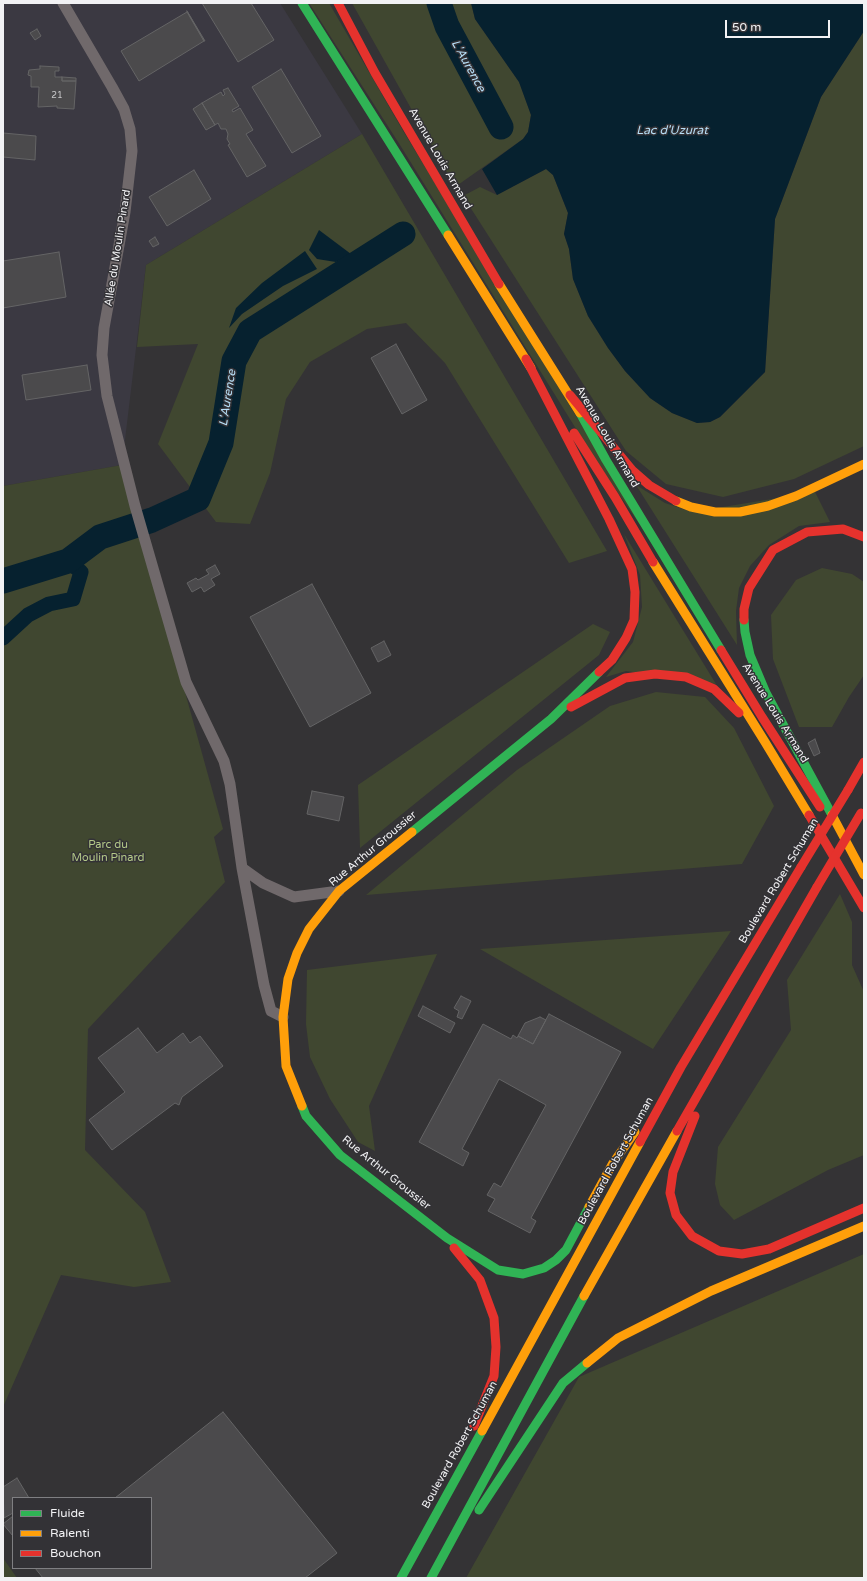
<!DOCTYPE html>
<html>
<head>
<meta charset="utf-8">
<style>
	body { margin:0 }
	#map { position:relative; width:867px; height:1581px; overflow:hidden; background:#343335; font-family:"Varela Round",sans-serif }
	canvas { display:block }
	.frame { position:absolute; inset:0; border:4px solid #f2f2f4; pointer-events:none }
	.legend { position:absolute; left:12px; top:1497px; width:140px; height:72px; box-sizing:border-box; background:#333236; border:1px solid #7f7f82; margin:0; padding:5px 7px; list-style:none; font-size:12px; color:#f2f2f4 }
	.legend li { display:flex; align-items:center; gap:8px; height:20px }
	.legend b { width:20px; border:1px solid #7f7f82 }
	.scale { position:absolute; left:725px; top:20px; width:105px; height:18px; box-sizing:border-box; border:2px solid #f2f2f4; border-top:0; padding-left:5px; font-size:12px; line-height:14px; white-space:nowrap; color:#f2f2f4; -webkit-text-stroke:3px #333236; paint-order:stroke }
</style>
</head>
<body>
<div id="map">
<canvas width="867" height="1581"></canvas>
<div class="frame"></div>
<ul class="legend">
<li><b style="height:5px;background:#30b455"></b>Fluide</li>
<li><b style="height:5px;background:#ff9f0a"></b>Ralenti</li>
<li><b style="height:5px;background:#e5322d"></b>Bouchon</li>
</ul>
<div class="scale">50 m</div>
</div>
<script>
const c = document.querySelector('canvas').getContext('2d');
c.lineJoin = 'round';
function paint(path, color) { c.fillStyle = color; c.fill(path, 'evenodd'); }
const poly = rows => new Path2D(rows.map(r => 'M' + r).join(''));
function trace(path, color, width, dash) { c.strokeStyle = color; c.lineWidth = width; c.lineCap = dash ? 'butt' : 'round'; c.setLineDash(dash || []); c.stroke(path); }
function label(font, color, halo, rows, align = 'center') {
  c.font = font + ' "Varela Round",sans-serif'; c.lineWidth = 3; c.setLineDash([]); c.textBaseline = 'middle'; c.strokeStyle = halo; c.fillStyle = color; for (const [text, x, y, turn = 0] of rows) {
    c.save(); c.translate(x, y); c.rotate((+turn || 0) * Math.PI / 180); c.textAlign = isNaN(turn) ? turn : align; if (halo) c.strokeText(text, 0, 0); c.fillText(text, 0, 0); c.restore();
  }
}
const built = poly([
	[3,3,280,3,362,134,146,265,122,465,3,486]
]);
const green = poly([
	[309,3,329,3,402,129,656,548,596,461,400,145],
	[352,3,471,3,475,19,519,82,531,115,528,132,523,139,455,187],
	[864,31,864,446,794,479,723,497,666,484,626,451,463,196,480,187,497,195,546,169,553,175,568,213,564,234,569,249,573,279,588,316,608,348,625,371,650,398,672,413,697,423,710,422,720,417,765,372,775,219,821,97],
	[362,134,607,551,569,563,445,363,406,323,367,329,310,362,286,399,270,473,250,524,216,522,158,444,198,344,137,347,146,265],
	[122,465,223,829,214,837,225,882,88,1029,85,1150,145,1212,171,1282,134,1287,61,1275,3,1407,3,486],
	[636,485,665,503,692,512,815,492,830,522,799,526,769,545,750,566,739,588,736,611,737,645],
	[624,534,716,684,626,671,606,677,633,642,642,607,640,575],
	[822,568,852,574,864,582,864,675,849,697,832,727,799,727,773,659,771,615,796,580],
	[593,624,610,632,599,655,360,848,358,785],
	[656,692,705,697,734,728,774,806,742,864,366,895,517,770,610,706],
	[840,894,852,922,852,965,864,992,864,1155,828,1170,734,1220,720,1205,715,1184,718,1147,791,1030,787,980],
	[731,931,653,1049,480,949],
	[437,954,369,1106,375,1151,358,1142,330,1099,310,1057,306,1024,307,970],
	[864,1254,864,1578,466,1578,579,1377],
	[3,1558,17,1578,3,1578]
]);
const water = poly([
	[471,3,864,3,864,31,821,97,775,219,765,372,720,417,710,422,697,423,672,413,650,398,625,371,608,348,588,316,573,279,569,249,564,234,568,213,553,175,546,169,497,195,482,169,523,139,528,132,531,115,519,82,475,19],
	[319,230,351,254,336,262,317,259,309,250],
	[305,251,317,269,283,286,242,314,229,328,236,308,262,283]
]);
const canal = poly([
	[3,638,28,615,49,604,73,599,81,572,68,561]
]);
const river = poly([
	[439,3,447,26,501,127],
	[3,581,68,561,100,537,152,520,198,499,221,443,234,361,250,331,403,234]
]);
const building = poly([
	[202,3,251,3,274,40,238,62,202,3],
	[187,11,205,41,204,41,187,11],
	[187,12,204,41,139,81,121,51,187,12],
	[37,29,41,36,35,40,30,33,37,29],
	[40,66,59,67,59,71,55,71,55,77,62,77,62,81,76,81,74,109,57,108,57,106,38,107,39,87,31,87,31,76,28,75,29,70,40,69,40,66],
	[281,69,321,136,292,153,252,87,281,69],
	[62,77,76,78,76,81,62,81,62,77],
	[228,88,239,106,232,110,233,112,240,108,253,130,246,134,266,166,247,177,228,145,230,144,227,139,228,134,226,129,221,129,218,123,215,125,202,103,221,92,223,96,225,94,223,90,228,88],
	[202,103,215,125,206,130,193,109,202,103],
	[3,133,36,136,35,160,3,157,3,133],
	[194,170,211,199,167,226,149,197,194,170],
	[155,237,159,244,153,247,149,241,155,237],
	[59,252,66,297,3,308,3,261,59,252],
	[396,344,427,400,402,414,371,358,396,344],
	[87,365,91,390,26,400,22,375,87,365],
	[215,565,220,574,211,579,215,585,204,592,201,587,192,592,187,583,196,578,198,580,209,574,206,570,215,565],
	[312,584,371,693,310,727,250,617,312,584],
	[384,641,391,655,378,662,371,648,384,641],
	[815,739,820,753,814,756,808,743,815,739],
	[312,791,344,797,339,821,307,814,312,791],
	[461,996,471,1001,462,1019,457,1017,459,1011,454,1008,461,996],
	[423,1006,455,1023,450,1033,418,1016,423,1006],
	[549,1014,621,1052,531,1218,536,1221,530,1233,488,1211,495,1199,487,1195,494,1183,501,1187,546,1105,499,1079,462,1149,469,1153,463,1166,419,1142,483,1024,511,1039,513,1035,517,1038,518,1036,533,1044,549,1014],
	[540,1017,546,1020,533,1044,518,1036,525,1023,540,1017],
	[138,1028,157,1053,183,1033,190,1043,200,1036,223,1066,182,1097,179,1105,175,1103,112,1150,89,1120,125,1092,98,1058,138,1028],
	[223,1412,337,1553,305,1578,43,1578,35,1568,151,1568,151,1498,115,1498,223,1412],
	[17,1478,29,1498,13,1498,13,1513,4,1518,3,1487,17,1478],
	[13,1516,13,1536,3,1524,13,1516]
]);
const street = poly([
	[63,3,112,87,124,109,130,129,132,151,125,212,104,328,102,355,107,396,135,506,186,682,224,761,230,784,242,868,264,985,271,1011,283,1017],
	[242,868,263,883,294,897,339,891]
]);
const fast = poly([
	[302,3,448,235],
	[580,413,606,460,721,650],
	[744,620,745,632,750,655,766,693,832,815],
	[412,832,551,719,599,672],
	[302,1106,306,1116,340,1155,447,1238],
	[447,1238,498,1270,523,1274,544,1268,556,1260,566,1250,589,1207],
	[479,1510,563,1383,587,1363],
	[401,1578,482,1431],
	[431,1578,584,1296]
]);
const slow = poly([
	[448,235,531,368],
	[499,284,580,413],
	[676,501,691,507,715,512,740,512,768,506,796,496,864,464],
	[653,562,765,742,809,815],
	[832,815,864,875],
	[302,1106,286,1066,283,1017,288,979,297,953,309,929,339,891,412,832],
	[589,1207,613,1163,635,1132],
	[584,1296,677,1131],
	[587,1363,618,1338,711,1291,864,1226],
	[482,1431,640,1142]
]);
const jam = poly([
	[338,3,375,73,499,284],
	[526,359,609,519,632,569,635,592,634,620,626,638,612,660,599,672],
	[570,395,633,471,649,485,676,501],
	[574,433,615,497,653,562],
	[744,620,744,609,749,588,773,550,807,532,843,529,864,537],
	[721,650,762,717,820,807],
	[571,707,625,678,655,674,686,677,714,689,739,713],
	[848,790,864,762],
	[809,815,864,908],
	[695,1116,673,1172,670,1193,676,1215,692,1236,719,1251,742,1254,769,1249,864,1208],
	[677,1131,817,887],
	[640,1142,681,1067,801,867],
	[454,1248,480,1280,494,1318,496,1347,494,1376,474,1426]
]);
const jamBridge = poly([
	[801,867,848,790],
	[817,887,861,813]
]);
const numberNames = [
	["21",57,96]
];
const streetNames = [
	["Avenue Louis Armand",440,159,60],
	["Allée du Moulin Pinard",118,248,-81],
	["Avenue Louis Armand",607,437,60],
	["Avenue Louis Armand",775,713,58],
	["Rue Arthur Groussier",373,849,-40],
	["Boulevard Robert Schuman",779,881,-59],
	["Boulevard Robert Schuman",616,1161,-61],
	["Rue Arthur Groussier",386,1173,39],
	["Boulevard Robert Schuman",460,1445,-61]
];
const parkNames = [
	["Parc du",108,845],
	["Moulin Pinard",108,858]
];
const waterNames = [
	["L'Aurence",468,66,61],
	["Lac d'Uzurat",672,131],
	["L'Aurence",228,398,-81]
];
paint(built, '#3b3942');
paint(green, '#404730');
paint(water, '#06212f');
trace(canal, '#06212f', 15);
trace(river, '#06212f', 25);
paint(building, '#4b4a4c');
trace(building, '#646465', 1);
trace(street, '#70696b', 11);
trace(fast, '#30b455', 9);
trace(slow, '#ff9f0a', 9);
trace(jam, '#e5322d', 9);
trace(jamBridge, '#e5322d', 9);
label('9px', '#c8c8ca', null, numberNames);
label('11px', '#f2f2f4', '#333236', streetNames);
label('11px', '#b4c988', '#333236', parkNames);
label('italic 12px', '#b6def6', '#333236', waterNames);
</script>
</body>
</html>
